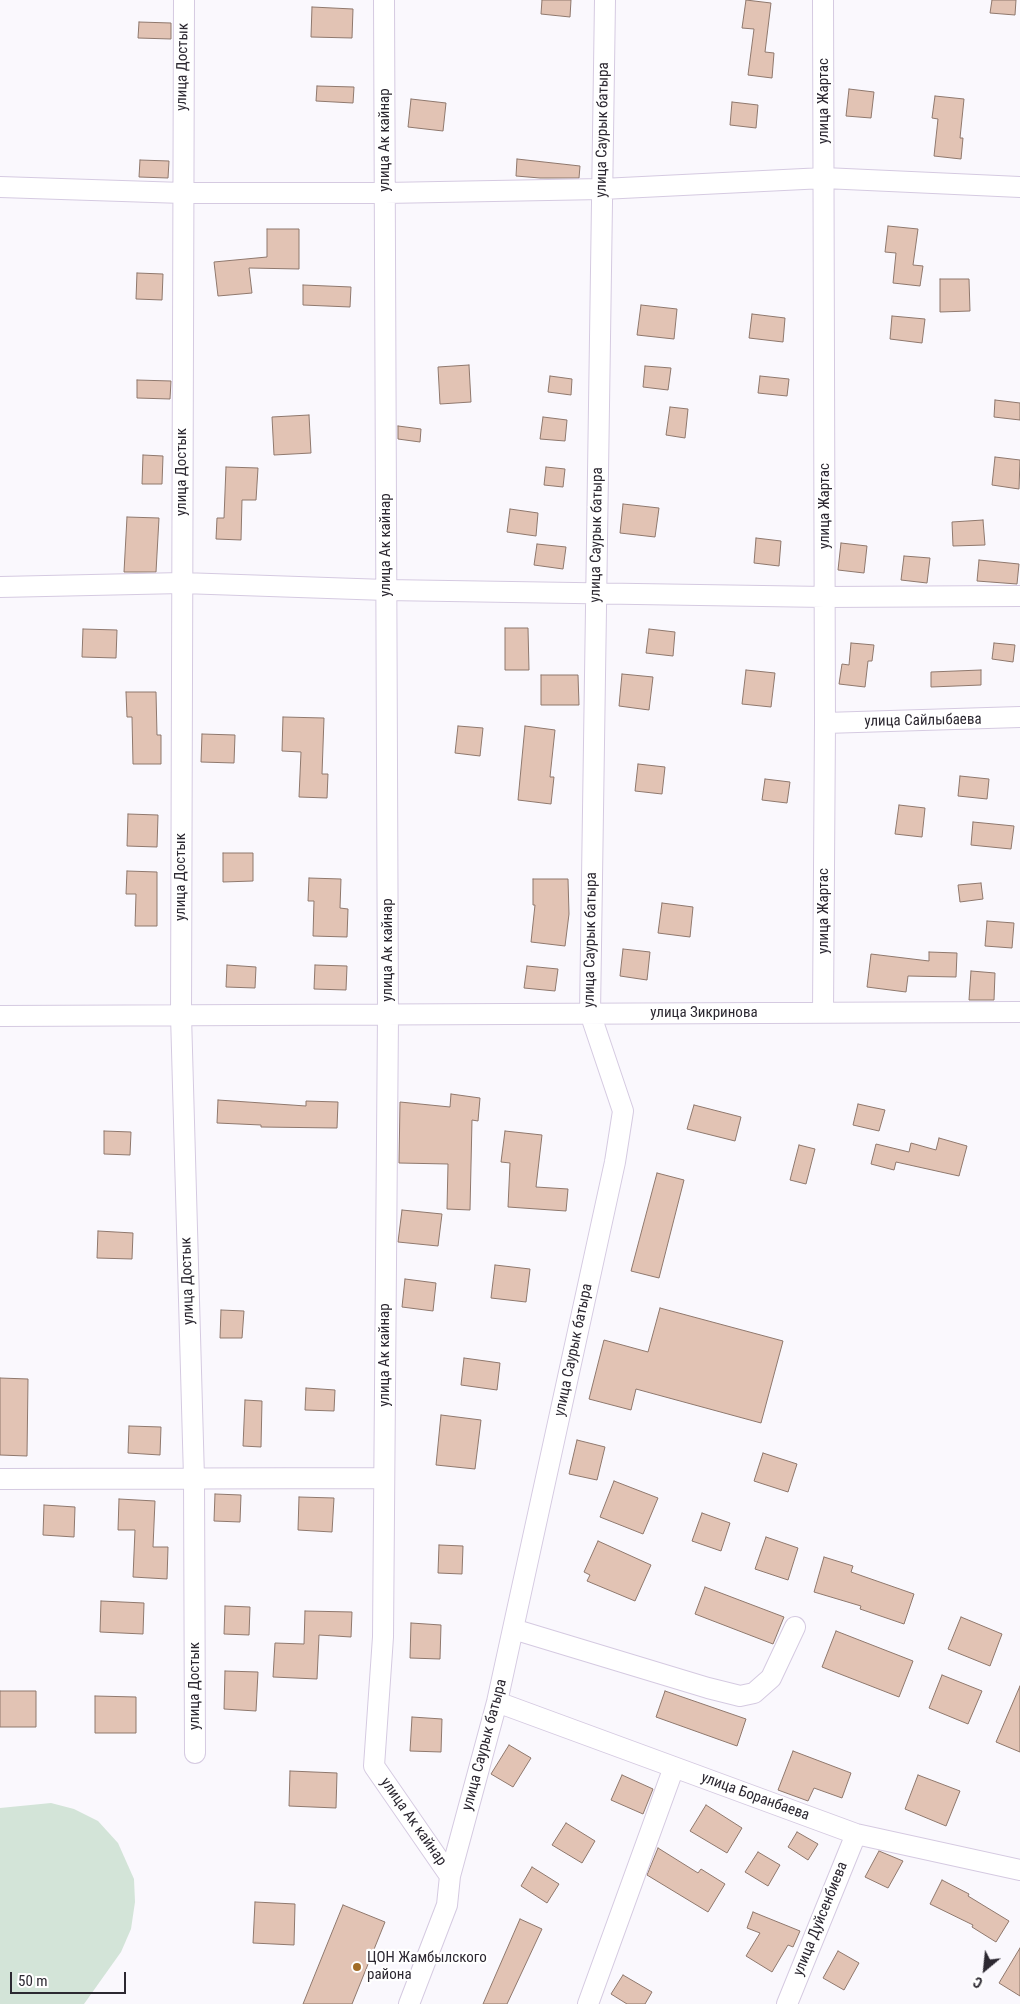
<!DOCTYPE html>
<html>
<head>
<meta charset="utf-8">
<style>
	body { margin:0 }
	#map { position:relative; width:1020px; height:2004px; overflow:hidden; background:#faf8fd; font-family:"Roboto Condensed",sans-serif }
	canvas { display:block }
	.north { position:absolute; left:960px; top:1944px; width:50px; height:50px; -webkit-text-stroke:4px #fff; paint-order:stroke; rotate:208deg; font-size:14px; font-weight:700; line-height:20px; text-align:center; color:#2c2831 }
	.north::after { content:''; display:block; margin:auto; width:18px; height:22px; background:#2c2831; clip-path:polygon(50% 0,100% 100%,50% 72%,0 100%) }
	.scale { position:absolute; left:10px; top:1972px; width:116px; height:22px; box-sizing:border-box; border:2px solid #2c2831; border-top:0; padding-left:6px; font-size:15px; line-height:18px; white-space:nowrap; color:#2c2831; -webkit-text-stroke:4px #fff; paint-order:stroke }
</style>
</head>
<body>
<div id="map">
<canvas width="1020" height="2004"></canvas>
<div class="north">С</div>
<div class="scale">50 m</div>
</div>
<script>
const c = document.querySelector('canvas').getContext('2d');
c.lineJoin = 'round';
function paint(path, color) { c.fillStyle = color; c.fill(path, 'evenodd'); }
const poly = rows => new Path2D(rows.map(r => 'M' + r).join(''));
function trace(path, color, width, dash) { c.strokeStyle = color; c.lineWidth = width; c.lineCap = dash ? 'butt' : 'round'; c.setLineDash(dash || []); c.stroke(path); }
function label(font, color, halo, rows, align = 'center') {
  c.font = font + ' "Roboto Condensed",sans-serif'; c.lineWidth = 4.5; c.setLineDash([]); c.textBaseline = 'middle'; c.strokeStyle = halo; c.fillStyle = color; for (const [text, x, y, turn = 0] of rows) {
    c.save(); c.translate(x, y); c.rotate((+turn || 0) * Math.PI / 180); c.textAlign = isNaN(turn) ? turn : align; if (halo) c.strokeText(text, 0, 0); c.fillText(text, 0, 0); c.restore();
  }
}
const green = poly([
	[51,1803,74,1809,98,1821,118,1843,134,1879,135,1902,131,1929,121,1952,84,2004,0,2004,0,1808]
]);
const building = poly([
	[542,0,571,0,570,17,541,14,542,0],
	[746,0,771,3,765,52,774,53,772,78,748,75,754,29,742,28,746,0],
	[992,0,1016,0,1015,15,990,13,992,0],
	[312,7,353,9,352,38,311,37,312,7],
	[139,22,171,23,171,39,138,38,139,22],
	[317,86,354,87,353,103,316,101,317,86],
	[849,89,874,92,871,118,846,116,849,89],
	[935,96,964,99,960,138,963,138,961,159,934,156,938,119,932,118,935,96],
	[411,99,446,103,443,131,408,127,411,99],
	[732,102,758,105,756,128,730,125,732,102],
	[517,159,580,166,579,178,540,178,516,176,517,159],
	[140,160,169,161,168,178,139,177,140,160],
	[888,226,918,229,913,265,923,266,920,286,893,283,896,253,885,252,888,226],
	[267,229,299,229,299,269,249,268,252,293,218,296,214,262,267,257,267,229],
	[137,273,163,274,162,300,136,299,137,273],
	[940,279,969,279,970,311,940,312,940,279],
	[303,285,351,287,350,307,303,305,303,285],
	[641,305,677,309,674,339,637,335,641,305],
	[752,314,785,318,783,342,749,338,752,314],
	[892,316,925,319,922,343,890,339,892,316],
	[469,365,471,402,440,404,438,367,469,365],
	[645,366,671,368,668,390,643,387,645,366],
	[550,376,572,379,571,395,548,392,550,376],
	[760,376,789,379,787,396,758,393,760,376],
	[137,380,171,381,170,399,137,398,137,380],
	[995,400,1020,403,1020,420,994,417,995,400],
	[670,407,688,409,685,438,666,435,670,407],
	[309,415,311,453,274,455,272,417,309,415],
	[543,417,567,420,565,441,540,439,543,417],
	[398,426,421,429,420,442,398,439,398,426],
	[143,455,163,456,162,484,142,484,143,455],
	[995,457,1020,460,1019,489,992,485,995,457],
	[226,467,258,468,256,500,242,500,241,540,216,539,217,518,224,518,226,467],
	[546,467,565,469,563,487,544,485,546,467],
	[623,504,659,508,655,537,620,533,623,504],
	[510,509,538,513,536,536,507,532,510,509],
	[127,517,159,518,156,572,124,572,127,517],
	[983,520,985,545,953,546,952,522,983,520],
	[756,538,781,541,779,566,754,563,756,538],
	[841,543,867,546,864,573,838,570,841,543],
	[537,544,566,547,563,569,534,565,537,544],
	[904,556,930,558,927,583,901,580,904,556],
	[979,560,1019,564,1017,584,977,581,979,560],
	[505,628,528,628,529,670,505,670,505,628],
	[83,629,117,630,116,658,82,657,83,629],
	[649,629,675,632,673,656,646,653,649,629],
	[851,643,874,645,872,661,868,661,865,687,839,684,842,664,849,665,851,643],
	[994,643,1015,645,1013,662,992,659,994,643],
	[746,670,775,673,771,707,742,704,746,670],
	[981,670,981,685,931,687,931,672,981,670],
	[622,674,653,677,649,710,619,706,622,674],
	[541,675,578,675,579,705,541,705,541,675],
	[126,692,156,692,157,735,161,735,161,764,133,764,132,717,127,717,126,692],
	[283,717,324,718,322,774,328,774,327,798,299,797,301,752,282,751,283,717],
	[458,726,483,728,480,756,455,753,458,726],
	[525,726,555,730,550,777,554,777,551,804,518,800,525,726],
	[202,734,235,735,234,763,201,762,202,734],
	[638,764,665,767,662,794,635,791,638,764],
	[960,776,989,779,987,799,958,796,960,776],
	[765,779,790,782,787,803,762,800,765,779],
	[899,805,925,808,922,837,895,834,899,805],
	[128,814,158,815,157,847,127,846,128,814],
	[973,822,1014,826,1011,849,971,845,973,822],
	[223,853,253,853,253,881,223,882,223,853],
	[127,871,157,872,157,926,135,926,136,894,126,894,127,871],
	[309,878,341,879,340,908,348,909,347,937,313,936,314,901,308,901,309,878],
	[533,879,568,879,569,914,565,946,531,942,535,905,533,905,533,879],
	[981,883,983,899,960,902,958,885,981,883],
	[662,903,693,907,690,937,658,933,662,903],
	[987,921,1014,923,1012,948,985,946,987,921],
	[623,949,650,952,647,980,620,976,623,949],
	[929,952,957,953,956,977,908,976,906,992,867,987,871,954,929,961,929,952],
	[227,965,256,967,255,988,226,987,227,965],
	[315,965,347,966,346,990,314,989,315,965],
	[527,966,558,969,555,991,524,988,527,966],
	[971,971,995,973,994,1000,969,1000,971,971],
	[451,1094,480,1098,478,1121,472,1120,470,1210,447,1209,448,1164,399,1163,400,1102,450,1107,451,1094],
	[218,1100,306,1106,306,1101,338,1102,337,1128,261,1127,261,1125,217,1123,218,1100],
	[858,1104,885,1110,879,1131,853,1125,858,1104],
	[694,1105,741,1117,735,1141,687,1129,694,1105],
	[104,1131,131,1132,130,1155,104,1154,104,1131],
	[505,1131,542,1135,536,1187,568,1189,566,1211,508,1207,510,1163,501,1162,505,1131],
	[939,1138,967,1146,959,1176,896,1162,894,1170,871,1164,876,1144,909,1152,911,1143,936,1150,939,1138],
	[799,1145,815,1149,806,1184,790,1180,799,1145],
	[657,1173,684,1180,659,1278,631,1271,657,1173],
	[402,1210,442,1214,438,1246,398,1242,402,1210],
	[98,1231,133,1233,132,1259,97,1258,98,1231],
	[495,1265,530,1269,526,1302,491,1298,495,1265],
	[405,1279,436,1283,433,1311,402,1307,405,1279],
	[660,1308,783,1341,761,1423,636,1389,631,1410,589,1399,604,1340,648,1352,660,1308],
	[221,1310,244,1311,242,1338,220,1338,221,1310],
	[464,1358,500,1363,497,1390,461,1385,464,1358],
	[0,1378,28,1379,27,1456,0,1455,0,1378],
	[306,1388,335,1390,334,1411,305,1410,306,1388],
	[245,1400,262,1401,261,1447,243,1446,245,1400],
	[441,1415,481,1420,475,1469,436,1465,441,1415],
	[129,1426,161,1427,160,1455,128,1453,129,1426],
	[577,1440,605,1447,597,1480,569,1474,577,1440],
	[763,1453,797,1464,788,1492,754,1481,763,1453],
	[614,1481,658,1498,643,1534,600,1517,614,1481],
	[215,1494,241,1495,240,1522,214,1521,215,1494],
	[299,1497,334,1498,332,1532,298,1530,299,1497],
	[119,1499,155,1501,153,1547,168,1547,167,1579,133,1577,135,1530,118,1530,119,1499],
	[44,1505,75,1507,74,1537,43,1535,44,1505],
	[702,1513,730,1523,721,1551,692,1541,702,1513],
	[766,1537,798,1548,788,1580,755,1569,766,1537],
	[598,1541,651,1565,635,1601,587,1581,590,1575,584,1572,598,1541],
	[439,1545,463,1546,462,1574,438,1573,439,1545],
	[824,1557,853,1566,851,1572,914,1594,904,1624,860,1609,861,1606,814,1592,824,1557],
	[705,1587,784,1617,773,1644,695,1614,705,1587],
	[101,1601,144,1603,143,1634,100,1632,101,1601],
	[225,1606,250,1607,249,1635,224,1634,225,1606],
	[305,1611,352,1612,351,1637,319,1635,317,1679,273,1677,275,1643,304,1644,305,1611],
	[961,1617,1002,1634,990,1666,948,1649,961,1617],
	[411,1623,441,1625,440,1659,410,1658,411,1623],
	[836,1631,913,1661,899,1697,822,1667,836,1631],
	[225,1671,258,1672,256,1711,224,1709,225,1671],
	[942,1675,982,1691,968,1724,929,1708,942,1675],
	[1020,1686,1020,1752,996,1742,1020,1686],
	[0,1691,36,1691,36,1727,0,1727,0,1691],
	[665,1691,746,1719,737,1746,656,1717,665,1691],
	[95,1696,136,1697,136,1733,95,1733,95,1696],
	[412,1717,442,1719,441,1752,410,1751,412,1717],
	[509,1745,531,1758,513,1787,491,1774,509,1745],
	[793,1751,851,1773,842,1798,814,1788,808,1801,778,1790,793,1751],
	[290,1771,337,1773,336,1808,289,1806,290,1771],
	[622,1775,653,1789,643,1814,611,1800,622,1775],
	[918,1775,960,1791,946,1826,905,1809,918,1775],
	[706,1805,742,1828,727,1853,690,1831,706,1805],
	[566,1823,595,1841,582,1863,552,1845,566,1823],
	[797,1832,818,1844,808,1860,788,1847,797,1832],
	[658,1848,698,1873,701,1869,725,1884,708,1912,647,1875,658,1848],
	[879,1851,903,1861,888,1888,865,1877,879,1851],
	[758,1852,780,1865,768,1886,745,1872,758,1852],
	[532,1867,559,1884,547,1903,521,1886,532,1867],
	[942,1880,969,1894,968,1896,1009,1921,996,1942,972,1927,973,1925,930,1904,942,1880],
	[255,1902,295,1904,294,1945,253,1943,255,1902],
	[343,1905,385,1922,352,2004,303,2004,343,1905],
	[753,1912,800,1931,793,1947,788,1945,772,1972,746,1956,760,1933,747,1928,753,1912],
	[520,1919,542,1929,507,2004,483,2004,520,1919],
	[1020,1948,1020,1996,999,1983,1020,1948],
	[838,1951,859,1963,844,1990,823,1978,838,1951],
	[623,1975,652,1992,645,2004,627,2004,611,1994,623,1975]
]);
const minor = poly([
	[184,0,181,1015,194,1478,195,1753],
	[384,0,388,1014,383,1637,374,1766,450,1876],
	[0,187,183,193,385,193,602,189,824,178,1020,187],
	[0,587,182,583,386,590,825,597,1020,596],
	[825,723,1020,717],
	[823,1012,825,723,823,0],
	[0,1016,1020,1012],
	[0,1479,384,1478],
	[513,1629,708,1688,740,1696,754,1693,771,1678,795,1627],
	[497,1702,856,1834,1020,1870],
	[409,2004,447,1905,450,1876,497,1702,615,1162,623,1111,590,1013,605,0],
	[588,2004,674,1767],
	[787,2004,856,1834]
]);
const markers = [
	[357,1967,5,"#a26c27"]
];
const streetNames = [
	["улица Достык",183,67,-89],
	["улица Жартас",824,101,-90],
	["улица Саурык батыра",603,130,-89],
	["улица Ак кайнар",385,140,-90],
	["улица Достык",182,472,-90],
	["улица Жартас",825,506,-90],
	["улица Саурык батыра",597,535,-89],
	["улица Ак кайнар",386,545,-90],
	["улица Сайлыбаева",923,721,-1],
	["улица Достык",181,877,-90],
	["улица Жартас",824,911,-90],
	["улица Саурык батыра",591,940,-89],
	["улица Ак кайнар",388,950,-90],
	["улица Зикринова",704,1013],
	["улица Достык",188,1281,-92],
	["улица Саурык батыра",574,1350,-78],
	["улица Ак кайнар",385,1355,-90],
	["улица Достык",195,1686,-90],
	["улица Саурык батыра",485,1745,-75],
	["улица Боранбаева",755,1797,20],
	["улица Ак кайнар",413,1822,55],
	["улица Дуйсенбиева",821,1919,-68]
];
const poiNames = [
	["ЦОН Жамбылского",367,1958],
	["района",367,1975]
];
paint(green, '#d3e4d8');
paint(building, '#e2c3b4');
trace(building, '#8f786d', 1);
trace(minor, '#d5cae1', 22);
trace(minor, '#fff', 20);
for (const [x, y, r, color] of markers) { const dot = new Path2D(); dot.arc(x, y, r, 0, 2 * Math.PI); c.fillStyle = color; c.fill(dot); trace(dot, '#fff', 2); }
label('15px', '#2c2831', '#fff', streetNames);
label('15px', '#2c2831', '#fff', poiNames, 'left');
</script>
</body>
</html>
